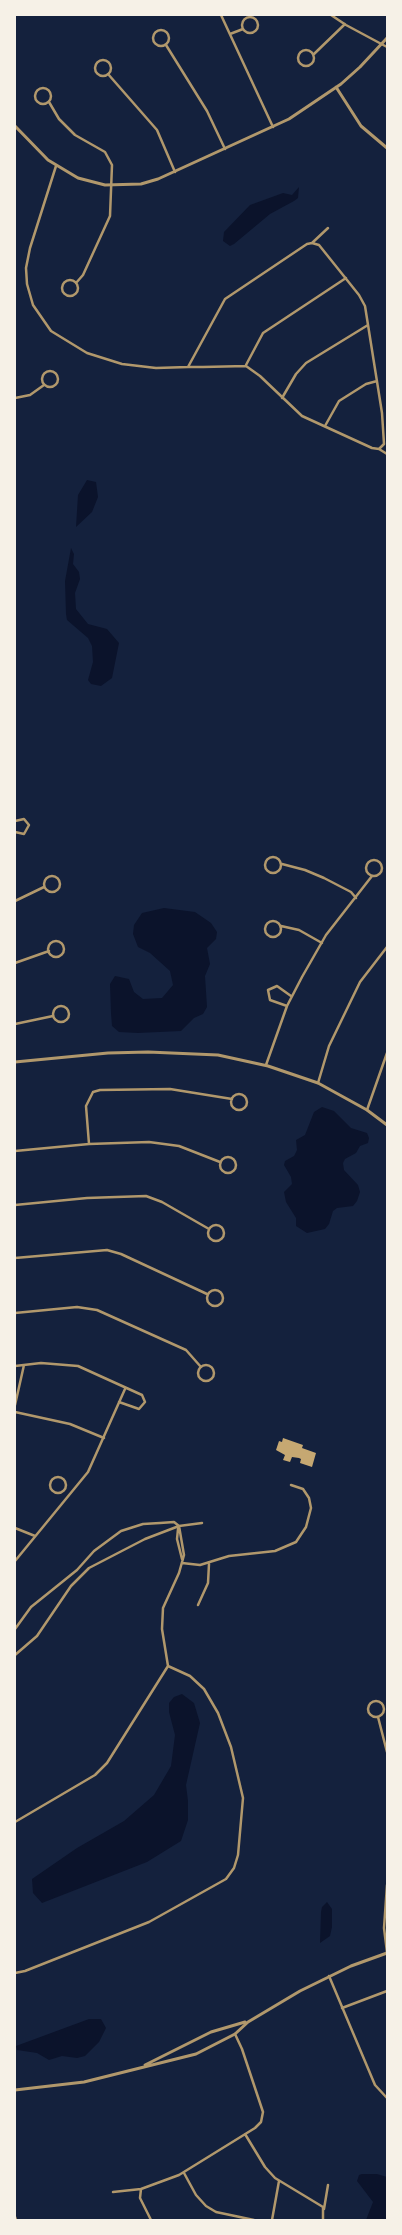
<!DOCTYPE html>
<html>
<head>
<meta charset="utf-8">
<style>
	body { margin:0 }
	#map { position:relative; width:402px; height:2235px; overflow:hidden; background:#14213d; font-family:"DejaVu Sans",sans-serif }
	canvas { display:block }
	.frame { position:absolute; inset:0; border:16px solid #f6f1e7; pointer-events:none }
</style>
</head>
<body>
<div id="map">
<canvas width="402" height="2235"></canvas>
<div class="frame"></div>
</div>
<script>
const c = document.querySelector('canvas').getContext('2d');
c.lineJoin = 'round';
function paint(path, color) { c.fillStyle = color; c.fill(path, 'evenodd'); }
const poly = rows => new Path2D(rows.map(r => 'M' + r).join(''));
function trace(path, color, width, dash) { c.strokeStyle = color; c.lineWidth = width; c.lineCap = dash ? 'butt' : 'round'; c.setLineDash(dash || []); c.stroke(path); }
const water = poly([
	[299,187,298,198,294,201,270,214,234,244,230,246,223,241,224,232,250,205,283,193,292,195],
	[87,480,96,482,98,497,92,512,76,527,78,495],
	[71,548,74,554,73,564,79,572,80,579,75,593,76,609,88,624,107,629,119,643,112,678,101,686,91,684,88,680,93,662,92,646,88,638,67,620,66,614,65,581],
	[164,908,195,912,211,923,217,932,216,939,207,948,210,964,205,976,207,1007,203,1014,194,1018,181,1031,138,1033,119,1032,112,1026,111,1013,110,984,115,976,129,979,134,992,143,999,162,998,173,985,170,971,150,953,138,947,133,934,134,925,142,913],
	[322,1107,334,1111,351,1128,367,1133,369,1138,368,1143,360,1146,356,1153,345,1159,343,1163,344,1170,358,1185,360,1192,357,1201,353,1206,337,1208,333,1211,329,1224,325,1229,307,1233,296,1226,296,1218,286,1202,284,1192,292,1184,291,1177,284,1165,285,1161,294,1156,297,1150,296,1140,305,1135,314,1112],
	[182,1694,194,1703,200,1723,186,1785,188,1801,188,1820,181,1841,147,1862,42,1903,33,1893,32,1879,77,1848,124,1821,154,1795,171,1766,175,1735,169,1712,169,1703,174,1697],
	[327,1902,332,1909,332,1927,330,1936,320,1943,321,1912,322,1907],
	[89,2019,101,2019,106,2028,99,2042,85,2056,77,2058,62,2056,49,2060,37,2053,17,2050,16,2046],
	[362,2174,377,2174,387,2177,387,2220,366,2220,373,2202,357,2181,359,2175]
]);
const building = poly([
	[283,1438,303,1445,302,1448,316,1453,312,1467,300,1463,301,1459,299,1458,292,1457,290,1462,283,1460,285,1455,276,1450,279,1441,282,1442]
]);
const minor = poly([
	[221,15,273,127],
	[331,15,346,25,387,47],
	'242 25a8 8 0 1 1 16 0a8 8 0 1 1-16 0Z',
	'153 38a8 8 0 1 1 16 0a8 8 0 1 1-16 0Z',
	[230,34,243,29],
	[166,45,207,111,225,149],
	'298 58a8 8 0 1 1 16 0a8 8 0 1 1-16 0Z',
	[314,54,345,24],
	'95 68a8 8 0 1 1 16 0a8 8 0 1 1-16 0Z',
	[108,74,157,130,175,172],
	'35 96a8 8 0 1 1 16 0a8 8 0 1 1-16 0Z',
	[49,102,59,119,75,135,105,152,112,165,110,216,83,275,76,283],
	[56,166,30,248,26,268,27,284,33,305,51,331,87,353,122,364,156,368,188,367,203,367,246,366,260,376,302,416,372,448,379,449,384,444,382,413,365,306,359,295,319,245,312,243,307,244,225,299,188,367],
	[312,243,328,228],
	'62 288a8 8 0 1 1 16 0a8 8 0 1 1-16 0Z',
	[246,365,263,333,346,278],
	'42 379a8 8 0 1 1 16 0a8 8 0 1 1-16 0Z',
	[15,398,30,395,44,385],
	[282,398,296,374,306,363,368,325],
	[325,426,339,401,366,384,377,381],
	[379,449,387,454],
	[15,821,24,819,29,825,24,834,15,832],
	'265 865a8 8 0 1 1 16 0a8 8 0 1 1-16 0Z',
	'366 868a8 8 0 1 1 16 0a8 8 0 1 1-16 0Z',
	[282,864,305,870,324,878,351,892,356,898],
	'44 884a8 8 0 1 1 16 0a8 8 0 1 1-16 0Z',
	[15,901,44,887],
	'265 929a8 8 0 1 1 16 0a8 8 0 1 1-16 0Z',
	[281,926,299,930,322,943],
	'48 949a8 8 0 1 1 16 0a8 8 0 1 1-16 0Z',
	[15,963,49,951],
	'53 1014a8 8 0 1 1 16 0a8 8 0 1 1-16 0Z',
	[287,1006,270,1000,268,990,277,986,291,996],
	[15,1024,53,1016],
	[266,1065,287,1006,302,977,326,935,372,876],
	[318,1083,329,1046,360,982,387,947],
	'231 1102a8 8 0 1 1 16 0a8 8 0 1 1-16 0Z',
	[367,1110,387,1053],
	[89,1144,86,1106,93,1092,100,1090,170,1089,232,1099],
	[15,1151,89,1144,149,1142,179,1146,220,1162],
	'220 1165a8 8 0 1 1 16 0a8 8 0 1 1-16 0Z',
	[15,1205,87,1198,146,1196,162,1202,209,1229],
	'208 1233a8 8 0 1 1 16 0a8 8 0 1 1-16 0Z',
	[15,1258,107,1250,121,1254,207,1294],
	'207 1298a8 8 0 1 1 16 0a8 8 0 1 1-16 0Z',
	[15,1313,77,1307,97,1310,186,1350,201,1367],
	'198 1373a8 8 0 1 1 16 0a8 8 0 1 1-16 0Z',
	[15,1366,41,1363,78,1366,142,1395,145,1402,139,1409,119,1402],
	[15,1405,24,1365],
	[15,1412,70,1424,104,1438],
	'50 1485a8 8 0 1 1 16 0a8 8 0 1 1-16 0Z',
	[15,1528,35,1536],
	[178,1529,177,1539,182,1559],
	[15,1561,88,1472,125,1389],
	[182,1563,200,1565,229,1556,275,1551,296,1542,306,1527,311,1508,309,1498,303,1489,291,1485],
	[198,1605,208,1583,209,1564],
	[15,1629,31,1607,77,1570,94,1551,121,1531,143,1524,160,1523,174,1522,179,1526],
	[15,1655,37,1636,71,1586,89,1568,145,1539,179,1526,202,1523],
	'368 1709a8 8 0 1 1 16 0a8 8 0 1 1-16 0Z',
	[378,1717,387,1752],
	[15,1822,95,1775,107,1763,168,1666,162,1629,163,1608,179,1573,184,1555,179,1526],
	[387,1885,384,1928,387,1952],
	[15,1973,25,1971,149,1922,226,1879,234,1868,238,1855,243,1798,231,1747,218,1713,204,1689,190,1676,168,1666],
	[329,1976,375,2085,387,2098],
	[342,2008,387,1991],
	[245,2134,265,2167,275,2178,323,2207,323,2220],
	[184,2173,196,2195,206,2206,216,2212,254,2220],
	[113,2192,141,2189],
	[324,2209,328,2185],
	[15,2217,16,2220],
	[151,2220,140,2198,141,2189,179,2175,255,2128,261,2122,263,2112,242,2049,235,2034],
	[272,2220,279,2181]
]);
const tertiary = poly([
	[336,87,361,126,387,148],
	[15,126,48,160,78,178,105,185,141,184,158,179,289,119,341,84,360,67,387,38],
	[15,1062,108,1053,148,1052,218,1055,268,1066,318,1083,367,1110,387,1125],
	[145,2065,211,2032,245,2022],
	[15,2090,84,2082,196,2054,235,2034,248,2022,300,1991,351,1966,387,1953]
]);
paint(water, '#0b132b');
paint(building, '#c6a872');
trace(minor, '#b1986c', 2.5);
trace(tertiary, '#b1986c', 3);
</script>
</body>
</html>
